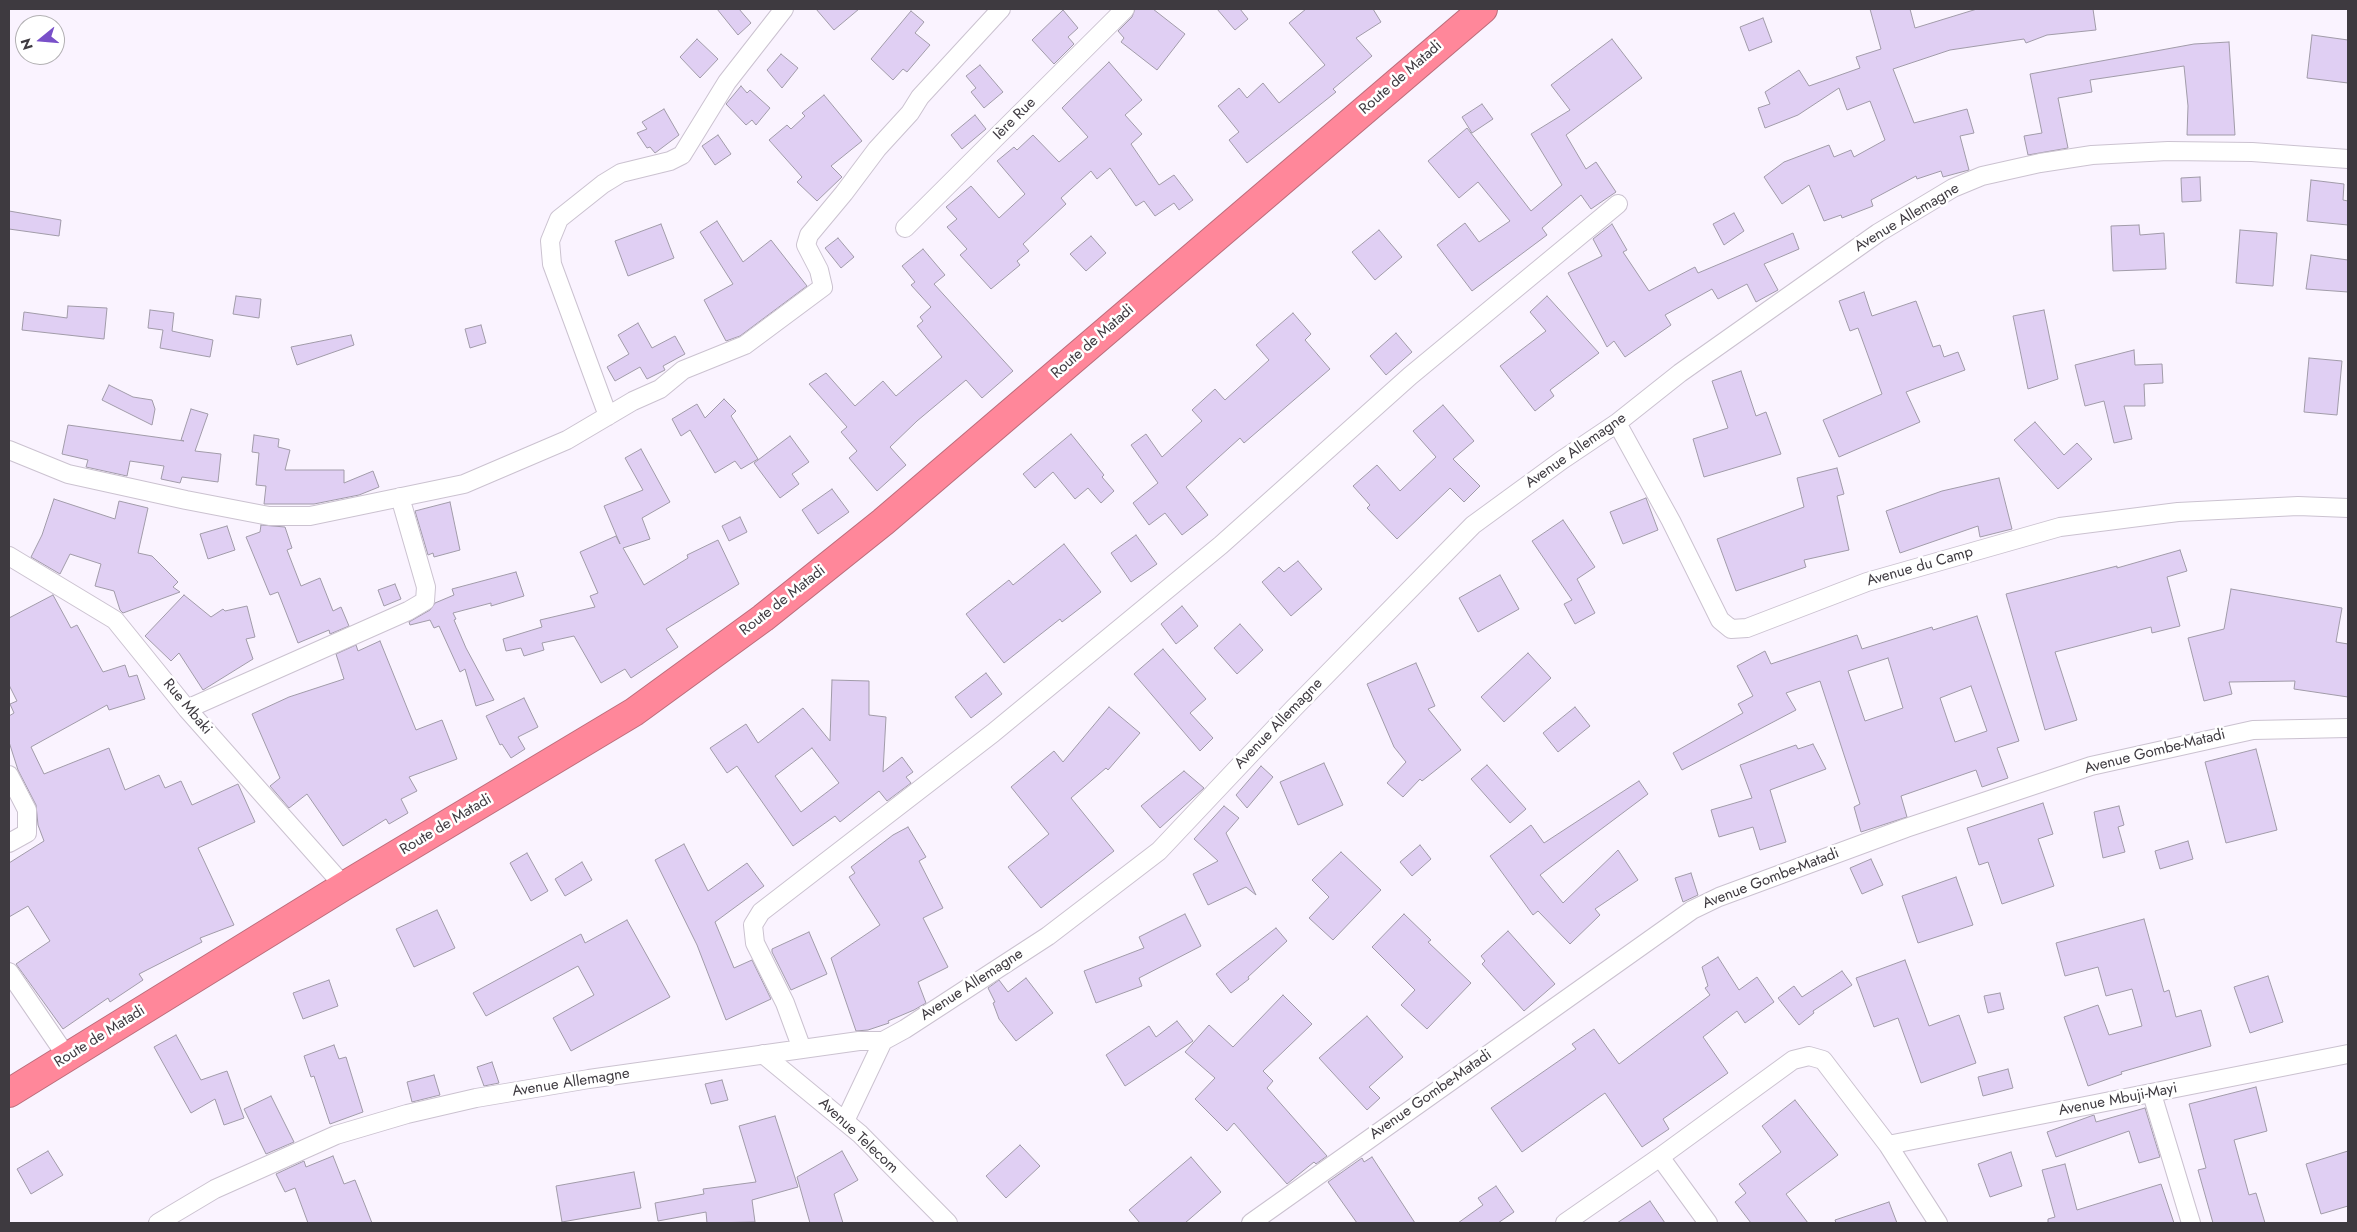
<!DOCTYPE html>
<html>
<head>
<meta charset="utf-8">
<style>
	body { margin:0 }
	#map { position:relative; width:2357px; height:1232px; overflow:hidden; background:#faf3ff; font-family:Jost,sans-serif }
	canvas { display:block }
	.frame { position:absolute; inset:0; border:10px solid #3e3a40; pointer-events:none }
	.north { position:absolute; left:15px; top:15px; width:50px; height:50px; box-sizing:border-box; background:#fff; border:1px solid #b2b0b3; border-radius:50%; rotate:253deg; font-size:14px; font-weight:700; line-height:20px; text-align:center; color:#3e3a40 }
	.north::after { content:''; display:block; margin:auto; width:18px; height:22px; background:#7950c9; clip-path:polygon(50% 0,100% 100%,50% 72%,0 100%) }
</style>
</head>
<body>
<div id="map">
<canvas width="2357" height="1232"></canvas>
<div class="frame"></div>
<div class="north">N</div>
</div>
<script>
const c = document.querySelector('canvas').getContext('2d');
c.lineJoin = 'round';
function paint(path, color) { c.fillStyle = color; c.fill(path, 'evenodd'); }
const poly = rows => new Path2D(rows.map(r => 'M' + r).join(''));
function trace(path, color, width, dash) { c.strokeStyle = color; c.lineWidth = width; c.lineCap = dash ? 'butt' : 'round'; c.setLineDash(dash || []); c.stroke(path); }
function label(font, color, halo, rows, align = 'center') {
  c.font = font + ' Jost,sans-serif'; c.lineWidth = 5; c.setLineDash([]); c.textBaseline = 'middle'; c.strokeStyle = halo; c.fillStyle = color; for (const [text, x, y, turn = 0] of rows) {
    c.save(); c.translate(x, y); c.rotate((+turn || 0) * Math.PI / 180); c.textAlign = isNaN(turn) ? turn : align; if (halo) c.strokeText(text, 0, 0); c.fillText(text, 0, 0); c.restore();
  }
}
const building = poly([
	[717,9,739,9,751,23,738,35,717,9],
	[816,9,859,9,834,30,816,9],
	[1135,9,1153,9,1185,34,1157,70,1121,42,1124,38,1118,31,1132,17,1135,9],
	[1217,9,1240,9,1248,19,1235,30,1217,9],
	[1306,9,1373,9,1381,22,1356,38,1372,56,1333,89,1336,92,1247,163,1229,140,1239,132,1218,106,1239,88,1247,98,1263,83,1279,103,1325,65,1289,23,1306,9],
	[1870,9,1910,9,1915,28,1977,9,2093,9,2096,30,2047,35,2026,43,2024,39,1950,50,1893,69,1914,123,1967,109,1974,133,1960,136,1969,170,1943,177,1941,171,1917,179,1916,176,1871,200,1873,206,1842,218,1841,215,1824,221,1809,185,1782,204,1764,177,1784,162,1829,145,1834,157,1851,150,1854,157,1885,140,1870,101,1847,110,1839,88,1798,115,1765,128,1758,108,1770,104,1765,92,1799,70,1809,86,1860,68,1856,57,1881,49,1870,9],
	[1063,10,1078,28,1068,37,1074,44,1054,64,1032,40,1063,10],
	[911,11,924,22,915,33,930,45,907,72,903,69,893,80,871,59,911,11],
	[1763,18,1772,42,1749,51,1740,27,1763,18],
	[2312,35,2348,40,2348,83,2307,78,2312,35],
	[697,39,718,59,700,78,680,57,697,39],
	[1612,39,1642,78,1566,135,1586,169,1596,162,1616,192,1591,209,1581,195,1542,228,1547,235,1472,291,1437,245,1465,223,1479,242,1510,221,1478,182,1459,198,1428,161,1467,128,1531,211,1562,185,1531,134,1570,110,1551,85,1612,39],
	[2229,42,2235,135,2187,135,2188,106,2184,66,2090,80,2092,92,2058,98,2068,148,2028,155,2024,136,2042,133,2030,74,2194,44,2229,42],
	[781,54,798,68,782,88,767,70,781,54],
	[1109,62,1142,100,1125,115,1142,134,1131,144,1159,185,1174,175,1193,200,1179,210,1174,203,1155,216,1144,201,1136,206,1110,168,1097,179,1091,171,1061,198,1066,204,1023,244,1029,251,1017,261,1020,265,991,289,960,255,967,249,947,227,957,219,946,207,971,186,999,218,1025,194,997,161,1014,147,1017,150,1033,135,1059,162,1088,137,1062,108,1109,62],
	[980,65,1003,92,984,108,971,92,976,88,966,76,980,65],
	[741,86,747,93,750,90,770,108,756,125,752,120,746,125,726,104,741,86],
	[824,95,862,141,831,166,842,177,817,201,797,182,802,177,769,140,787,125,791,129,805,116,802,113,824,95],
	[1482,104,1493,119,1472,133,1462,117,1482,104],
	[664,109,679,135,655,153,650,147,647,148,637,133,647,129,642,122,664,109],
	[975,115,986,129,962,149,951,135,975,115],
	[718,135,731,154,715,165,702,146,718,135],
	[2200,177,2201,201,2182,202,2181,178,2200,177],
	[2311,180,2344,184,2343,200,2348,201,2348,225,2307,221,2311,180],
	[9,211,61,220,59,236,9,229,9,211],
	[1734,213,1744,231,1724,245,1713,224,1734,213],
	[717,221,743,262,771,240,807,286,740,336,726,341,704,300,733,284,700,232,717,221],
	[661,224,674,258,628,276,615,241,661,224],
	[1612,224,1627,250,1623,252,1649,291,1695,267,1698,273,1793,233,1799,249,1764,264,1778,290,1756,302,1747,284,1718,299,1712,289,1665,315,1671,325,1625,357,1614,341,1607,347,1568,273,1602,256,1593,239,1612,224],
	[2139,225,2140,235,2164,233,2166,269,2113,271,2111,226,2139,225],
	[1379,230,1402,257,1375,280,1352,252,1379,230],
	[2240,230,2277,233,2273,286,2236,283,2240,230],
	[1091,236,1106,253,1086,271,1070,254,1091,236],
	[838,238,854,257,841,268,825,248,838,238],
	[923,249,945,275,934,284,1013,371,982,398,966,380,917,421,890,447,906,465,877,491,849,458,857,451,841,432,847,427,809,384,826,373,855,406,883,381,896,396,942,357,917,326,923,321,920,317,931,307,911,285,915,282,902,266,923,249],
	[2311,255,2348,260,2348,292,2306,289,2311,255],
	[1864,292,1872,316,1916,301,1933,347,1940,345,1944,357,1958,352,1965,370,1906,392,1920,422,1839,457,1823,420,1882,394,1858,328,1850,331,1839,301,1864,292],
	[236,296,261,299,259,318,233,314,236,296],
	[1547,296,1599,353,1550,390,1554,396,1535,411,1500,366,1546,331,1530,312,1547,296],
	[68,306,107,308,104,339,22,330,24,312,67,318,68,306],
	[150,310,174,313,172,331,213,340,210,357,160,348,163,330,148,328,150,310],
	[2044,310,2058,379,2028,389,2013,316,2044,310],
	[1293,313,1311,334,1305,340,1330,369,1244,443,1240,438,1186,487,1208,515,1182,535,1165,513,1149,525,1133,503,1158,483,1131,445,1146,434,1162,457,1202,421,1192,410,1215,389,1225,400,1269,360,1256,345,1293,313],
	[638,323,652,348,675,336,685,354,663,366,665,370,647,379,640,367,615,381,607,367,629,354,618,335,638,323],
	[481,325,486,343,470,348,465,329,481,325],
	[1396,333,1412,352,1386,375,1370,356,1396,333],
	[351,335,354,345,297,365,291,347,351,335],
	[2134,350,2135,365,2162,364,2163,383,2144,384,2145,406,2124,406,2132,439,2114,443,2104,401,2085,406,2075,365,2134,350],
	[2309,358,2342,361,2337,415,2304,412,2309,358],
	[1741,371,1756,416,1766,412,1781,454,1704,477,1693,439,1728,428,1712,381,1741,371],
	[109,385,133,397,152,400,155,409,152,425,102,400,109,385],
	[724,399,736,411,731,416,758,459,741,469,735,461,715,473,690,430,681,436,672,419,697,404,705,418,724,399],
	[1443,405,1474,441,1453,459,1480,486,1464,502,1450,488,1397,539,1367,508,1370,505,1353,486,1377,465,1400,491,1436,457,1413,431,1443,405],
	[191,409,208,414,195,451,221,454,218,482,182,477,180,483,161,479,164,466,130,461,127,476,86,467,88,460,62,454,68,425,184,441,181,440,191,409],
	[2035,422,2064,455,2077,443,2092,459,2058,489,2014,440,2035,422],
	[1071,434,1104,475,1102,477,1114,491,1101,503,1088,488,1075,499,1053,472,1035,488,1023,474,1071,434],
	[254,435,279,439,278,447,290,450,285,470,344,470,344,483,373,471,379,487,359,495,314,504,264,504,266,486,256,485,259,453,252,452,254,435],
	[790,436,809,462,792,474,799,484,780,498,754,463,790,436],
	[641,449,670,502,642,518,650,539,623,548,644,585,688,558,687,555,718,540,739,584,666,629,678,647,631,678,625,669,601,683,574,636,542,643,544,650,524,656,521,648,506,651,503,639,542,627,540,620,595,607,590,596,598,593,580,552,616,536,620,544,604,506,643,490,625,458,641,449],
	[1837,468,1844,494,1837,496,1849,550,1804,560,1806,567,1736,591,1717,539,1804,507,1797,478,1837,468],
	[1999,478,2012,529,1980,537,1978,526,1900,553,1886,511,1942,491,1999,478],
	[832,489,849,512,818,534,802,510,832,489],
	[1646,498,1658,530,1623,544,1610,512,1646,498],
	[54,499,115,519,119,501,148,508,138,553,152,556,178,582,173,587,180,592,123,613,120,610,114,591,95,586,101,564,70,554,60,574,31,557,42,535,54,499],
	[450,502,460,550,434,557,433,553,428,555,415,511,450,502],
	[740,517,747,532,729,541,722,526,740,517],
	[1563,520,1595,567,1577,579,1595,613,1575,624,1564,604,1572,600,1532,541,1563,520],
	[261,525,285,527,292,548,287,550,301,586,320,578,333,611,341,607,349,626,330,634,329,630,298,643,278,592,270,595,246,537,260,532,261,525],
	[227,526,235,550,208,559,200,534,227,526],
	[1136,535,1157,564,1131,582,1111,553,1136,535],
	[1064,544,1101,592,1062,622,1060,619,1004,663,966,614,1009,580,1013,585,1064,544],
	[2180,550,2187,571,2167,577,2180,626,2152,633,2151,627,2055,652,2077,720,2045,730,2006,594,2117,566,2117,568,2180,550],
	[1298,561,1322,589,1291,616,1262,582,1279,567,1284,572,1298,561],
	[516,572,524,596,491,606,491,603,453,613,456,619,454,620,466,648,494,700,476,706,465,669,460,672,439,626,434,628,430,620,410,625,409,622,430,610,435,603,454,595,452,589,516,572],
	[1500,575,1519,609,1478,632,1459,598,1500,575],
	[395,584,401,599,384,606,378,590,395,584],
	[2231,589,2342,608,2336,642,2348,644,2348,697,2294,689,2295,681,2229,682,2232,694,2204,701,2188,638,2224,629,2231,589],
	[53,595,71,628,77,625,103,672,125,665,129,677,137,675,145,699,109,710,107,705,31,747,44,774,109,748,125,790,159,775,165,788,181,781,192,805,238,784,255,822,198,848,234,925,200,938,202,942,139,974,143,980,110,1002,108,998,63,1029,16,964,50,941,28,906,9,917,9,863,44,841,38,825,36,805,18,770,9,742,9,716,14,713,10,704,17,701,9,685,9,618,53,595],
	[184,595,211,617,223,609,225,611,247,606,255,637,246,639,253,659,203,690,179,653,171,661,145,636,184,595],
	[1182,606,1198,626,1176,644,1161,624,1182,606],
	[1977,616,2019,741,1997,748,2008,778,1982,787,1976,770,1901,796,1907,817,1861,832,1854,807,1860,804,1820,681,1786,693,1796,710,1682,770,1673,753,1743,713,1738,704,1753,696,1737,666,1765,651,1771,664,1857,635,1862,649,1932,627,1933,630,1977,616],
	[1888,658,1903,708,1865,721,1848,671,1888,658],
	[1971,686,1987,731,1955,742,1940,698,1971,686],
	[1240,624,1263,650,1237,674,1214,648,1240,624],
	[380,641,416,730,442,720,457,759,409,777,417,791,401,799,408,813,389,824,386,819,343,846,307,794,289,808,270,786,280,778,252,714,289,697,344,679,336,654,356,645,358,651,380,641],
	[1163,649,1206,699,1190,713,1213,738,1200,751,1134,674,1163,649],
	[1528,653,1551,678,1504,722,1481,697,1528,653],
	[1416,663,1435,706,1428,709,1461,750,1422,781,1420,779,1403,797,1387,783,1406,762,1394,747,1367,684,1416,663],
	[986,673,1002,694,971,718,955,697,986,673],
	[832,680,869,681,869,715,886,717,883,772,902,757,913,772,906,777,911,783,887,801,879,791,840,822,835,816,793,846,737,766,727,773,710,748,746,724,758,743,803,708,830,741,832,680],
	[812,748,839,783,801,812,775,776,812,748],
	[524,698,538,727,518,737,525,749,511,758,502,744,500,745,486,716,524,698],
	[1109,707,1140,733,1108,770,1106,768,1071,798,1114,851,1041,908,1008,867,1049,834,1011,787,1054,751,1063,762,1109,707],
	[1575,707,1590,726,1558,752,1543,733,1575,707],
	[1813,744,1826,769,1770,790,1786,842,1760,850,1753,827,1719,837,1711,810,1752,798,1740,765,1796,745,1798,749,1813,744],
	[2256,749,2277,830,2226,843,2205,762,2256,749],
	[1324,763,1343,805,1298,825,1280,782,1324,763],
	[1487,765,1526,809,1510,823,1471,779,1487,765],
	[1261,766,1273,777,1247,808,1236,795,1261,766],
	[1184,771,1204,788,1160,828,1141,806,1184,771],
	[1639,781,1648,794,1540,875,1563,903,1618,850,1638,880,1595,909,1600,915,1570,944,1538,911,1533,915,1490,856,1531,825,1544,843,1639,781],
	[2043,803,2053,834,2038,839,2054,886,2002,904,1988,862,1979,865,1967,828,2043,803],
	[1224,806,1239,818,1226,833,1256,895,1246,887,1208,905,1193,874,1218,861,1194,839,1224,806],
	[2119,806,2124,825,2118,827,2125,852,2103,858,2094,812,2119,806],
	[908,827,926,857,919,861,943,908,923,918,948,967,918,982,926,1003,914,1010,888,1021,889,1023,868,1030,856,1031,831,958,880,925,849,877,855,873,851,867,893,835,908,827],
	[2188,841,2193,859,2160,869,2155,851,2188,841],
	[684,844,708,891,747,863,764,886,715,922,734,968,752,960,771,999,726,1020,697,945,655,860,684,844],
	[1420,845,1431,859,1412,876,1400,862,1420,845],
	[1341,852,1381,890,1333,940,1309,918,1329,897,1312,880,1341,852],
	[527,853,548,891,531,901,510,863,527,853],
	[1871,859,1883,885,1862,894,1850,868,1871,859],
	[582,862,592,880,565,896,555,879,582,862],
	[1691,873,1698,895,1683,902,1675,878,1691,873],
	[1956,877,1973,925,1918,943,1902,896,1956,877],
	[437,910,455,948,414,967,396,929,437,910],
	[1185,914,1201,946,1139,978,1142,986,1096,1003,1084,971,1144,948,1139,937,1185,914],
	[1404,914,1431,940,1428,942,1471,983,1427,1029,1401,1005,1415,990,1372,947,1404,914],
	[2144,919,2164,992,2169,990,2176,1017,2201,1010,2211,1046,2121,1072,2122,1074,2088,1086,2064,1017,2098,1005,2109,1035,2142,1026,2132,989,2106,996,2098,967,2065,976,2056,943,2144,919],
	[627,920,670,997,571,1051,553,1018,594,995,578,966,486,1016,473,993,581,934,585,943,627,920],
	[1276,928,1287,941,1248,977,1249,979,1231,993,1216,974,1276,928],
	[1508,931,1555,984,1524,1011,1482,964,1485,961,1481,956,1508,931],
	[809,932,827,974,791,990,772,952,772,949,809,932],
	[1718,957,1739,990,1757,977,1774,1002,1745,1023,1737,1011,1703,1037,1728,1073,1663,1119,1669,1129,1642,1147,1605,1093,1522,1152,1491,1108,1576,1049,1572,1044,1594,1029,1619,1064,1710,995,1705,988,1708,986,1702,967,1718,957],
	[1905,960,1929,1026,1959,1015,1976,1063,1921,1083,1898,1018,1874,1027,1856,978,1905,960],
	[1842,971,1852,985,1813,1011,1814,1013,1799,1025,1778,998,1794,986,1802,997,1842,971],
	[2268,976,2283,1022,2250,1033,2234,987,2268,976],
	[1026,978,1053,1013,1016,1041,999,1019,993,1003,995,1002,988,988,999,980,1008,992,1026,978],
	[329,980,338,1006,303,1019,293,993,329,980],
	[2000,993,2004,1009,1988,1013,1984,996,2000,993],
	[1283,995,1312,1024,1263,1071,1273,1081,1267,1088,1327,1156,1316,1164,1314,1162,1287,1184,1234,1123,1227,1131,1195,1099,1215,1078,1185,1052,1209,1025,1233,1047,1283,995],
	[1367,1016,1403,1057,1369,1087,1380,1098,1367,1110,1319,1058,1367,1016],
	[1177,1021,1193,1041,1125,1086,1106,1055,1149,1026,1156,1037,1177,1021],
	[176,1035,201,1080,227,1071,244,1118,224,1125,215,1099,191,1113,154,1047,176,1035],
	[334,1045,339,1059,346,1057,363,1112,330,1124,314,1076,311,1077,304,1056,334,1045],
	[492,1062,499,1083,484,1086,477,1067,492,1062],
	[2008,1069,2013,1088,1983,1096,1978,1077,2008,1069],
	[434,1075,440,1095,412,1102,407,1082,434,1075],
	[722,1080,728,1100,711,1104,705,1084,722,1080],
	[2256,1087,2267,1131,2234,1140,2249,1195,2256,1193,2265,1223,2213,1223,2198,1170,2206,1168,2189,1104,2256,1087],
	[271,1096,294,1142,266,1154,244,1109,271,1096],
	[1795,1100,1838,1155,1786,1194,1808,1223,1751,1223,1735,1202,1746,1193,1739,1184,1781,1152,1762,1126,1795,1100],
	[2145,1108,2160,1157,2139,1163,2129,1131,2056,1157,2047,1132,2091,1116,2094,1115,2096,1122,2145,1108],
	[775,1116,798,1187,752,1200,755,1222,707,1223,706,1212,658,1221,655,1203,704,1194,703,1189,756,1182,739,1126,775,1116],
	[1020,1145,1040,1166,1006,1198,986,1176,1020,1145],
	[48,1151,63,1175,31,1194,17,1169,48,1151],
	[842,1151,858,1180,834,1194,843,1223,810,1223,797,1177,842,1151],
	[2348,1151,2348,1206,2321,1214,2306,1164,2348,1151],
	[2011,1152,2022,1186,1990,1197,1978,1164,2011,1152],
	[333,1156,344,1184,355,1180,372,1223,308,1223,295,1188,285,1192,276,1174,304,1161,306,1167,333,1156],
	[1191,1157,1221,1192,1185,1223,1140,1223,1129,1210,1191,1157],
	[1372,1157,1415,1223,1357,1223,1328,1182,1362,1158,1364,1162,1372,1157],
	[2065,1164,2077,1210,2161,1184,2174,1223,2048,1223,2048,1219,2055,1217,2042,1170,2065,1164],
	[634,1172,641,1208,562,1222,556,1186,634,1172],
	[1496,1186,1514,1212,1498,1223,1458,1223,1483,1205,1478,1198,1496,1186],
	[1650,1201,1665,1223,1617,1223,1650,1201],
	[1889,1202,1897,1223,1836,1223,1835,1220,1889,1202]
]);
const street = poly([
	[905,228,1125,9],
	[608,416,552,264,550,241,559,219,603,184,621,173,670,161,682,155,727,82,784,9],
	[1617,423,1671,521,1720,620,1731,629,1747,628,1867,582,2060,527,2178,512,2298,506,2348,508],
	[9,450,68,474,186,500,269,516,310,516,464,484,567,440,633,401,660,389,683,370,745,345,823,287,819,270,806,245,809,235,844,193,877,149,910,113,920,97,1001,9],
	[9,556,115,620,187,709,344,886],
	[187,709,408,611,425,601,426,587,400,497],
	[9,775,27,810,27,833,9,843],
	[9,972,67,1057],
	[802,1049,785,1003,755,943,753,925,761,912,993,733,1221,545,1410,376,1618,204],
	[763,1054,860,1134,948,1223],
	[2152,1094,2191,1223],
	[845,1121,883,1041],
	[1888,1145,2348,1054],
	[1660,1157,1708,1223],
	[158,1223,215,1189,336,1135,407,1114,476,1098,589,1079,859,1041,883,1041,905,1029,1048,936,1159,851,1293,709,1473,525,1562,460,1617,423,1680,373,1878,233,1953,188,1982,176,2040,163,2092,155,2168,151,2252,152,2348,159],
	[1251,1223,1692,910,1719,897,1906,828,2091,766,2253,730,2348,728],
	[1565,1223,1660,1157,1793,1060,1809,1056,1823,1060,1888,1145,1938,1223]
]);
const highway = poly([
	[9,1093,344,886,634,712,763,618,883,522,1483,9]
]);
const streetNames = [
	["Route de Matadi",1401,78,-41],
	["Ière Rue",1015,119,-45],
	["Avenue Allemagne",1907,218,-31],
	["Route de Matadi",1093,342,-41],
	["Avenue Allemagne",1576,451,-35],
	["Avenue du Camp",1920,567,-16],
	["Route de Matadi",783,601,-38],
	["Rue Mbaki",187,707,50],
	["Avenue Allemagne",1279,724,-46],
	["Avenue Gombe-Matadi",2155,752,-14],
	["Route de Matadi",446,825,-31],
	["Avenue Gombe-Matadi",1771,879,-21],
	["Avenue Allemagne",972,985,-33],
	["Route de Matadi",100,1037,-32],
	["Avenue Allemagne",571,1083,-9],
	["Avenue Gombe-Matadi",1431,1095,-35],
	["Avenue Mbuji-Mayi",2118,1100,-11],
	["Avenue Telecom",858,1136,43]
];
paint(building, '#e0cff3');
trace(building, '#a19ba9', 1);
trace(street, '#cbc2d0', 20);
trace(highway, '#bb6c7a', 30);
trace(street, '#fff', 18);
trace(highway, '#ff879a', 28);
label('15px', '#3e3a40', '#fff', streetNames);
</script>
</body>
</html>
